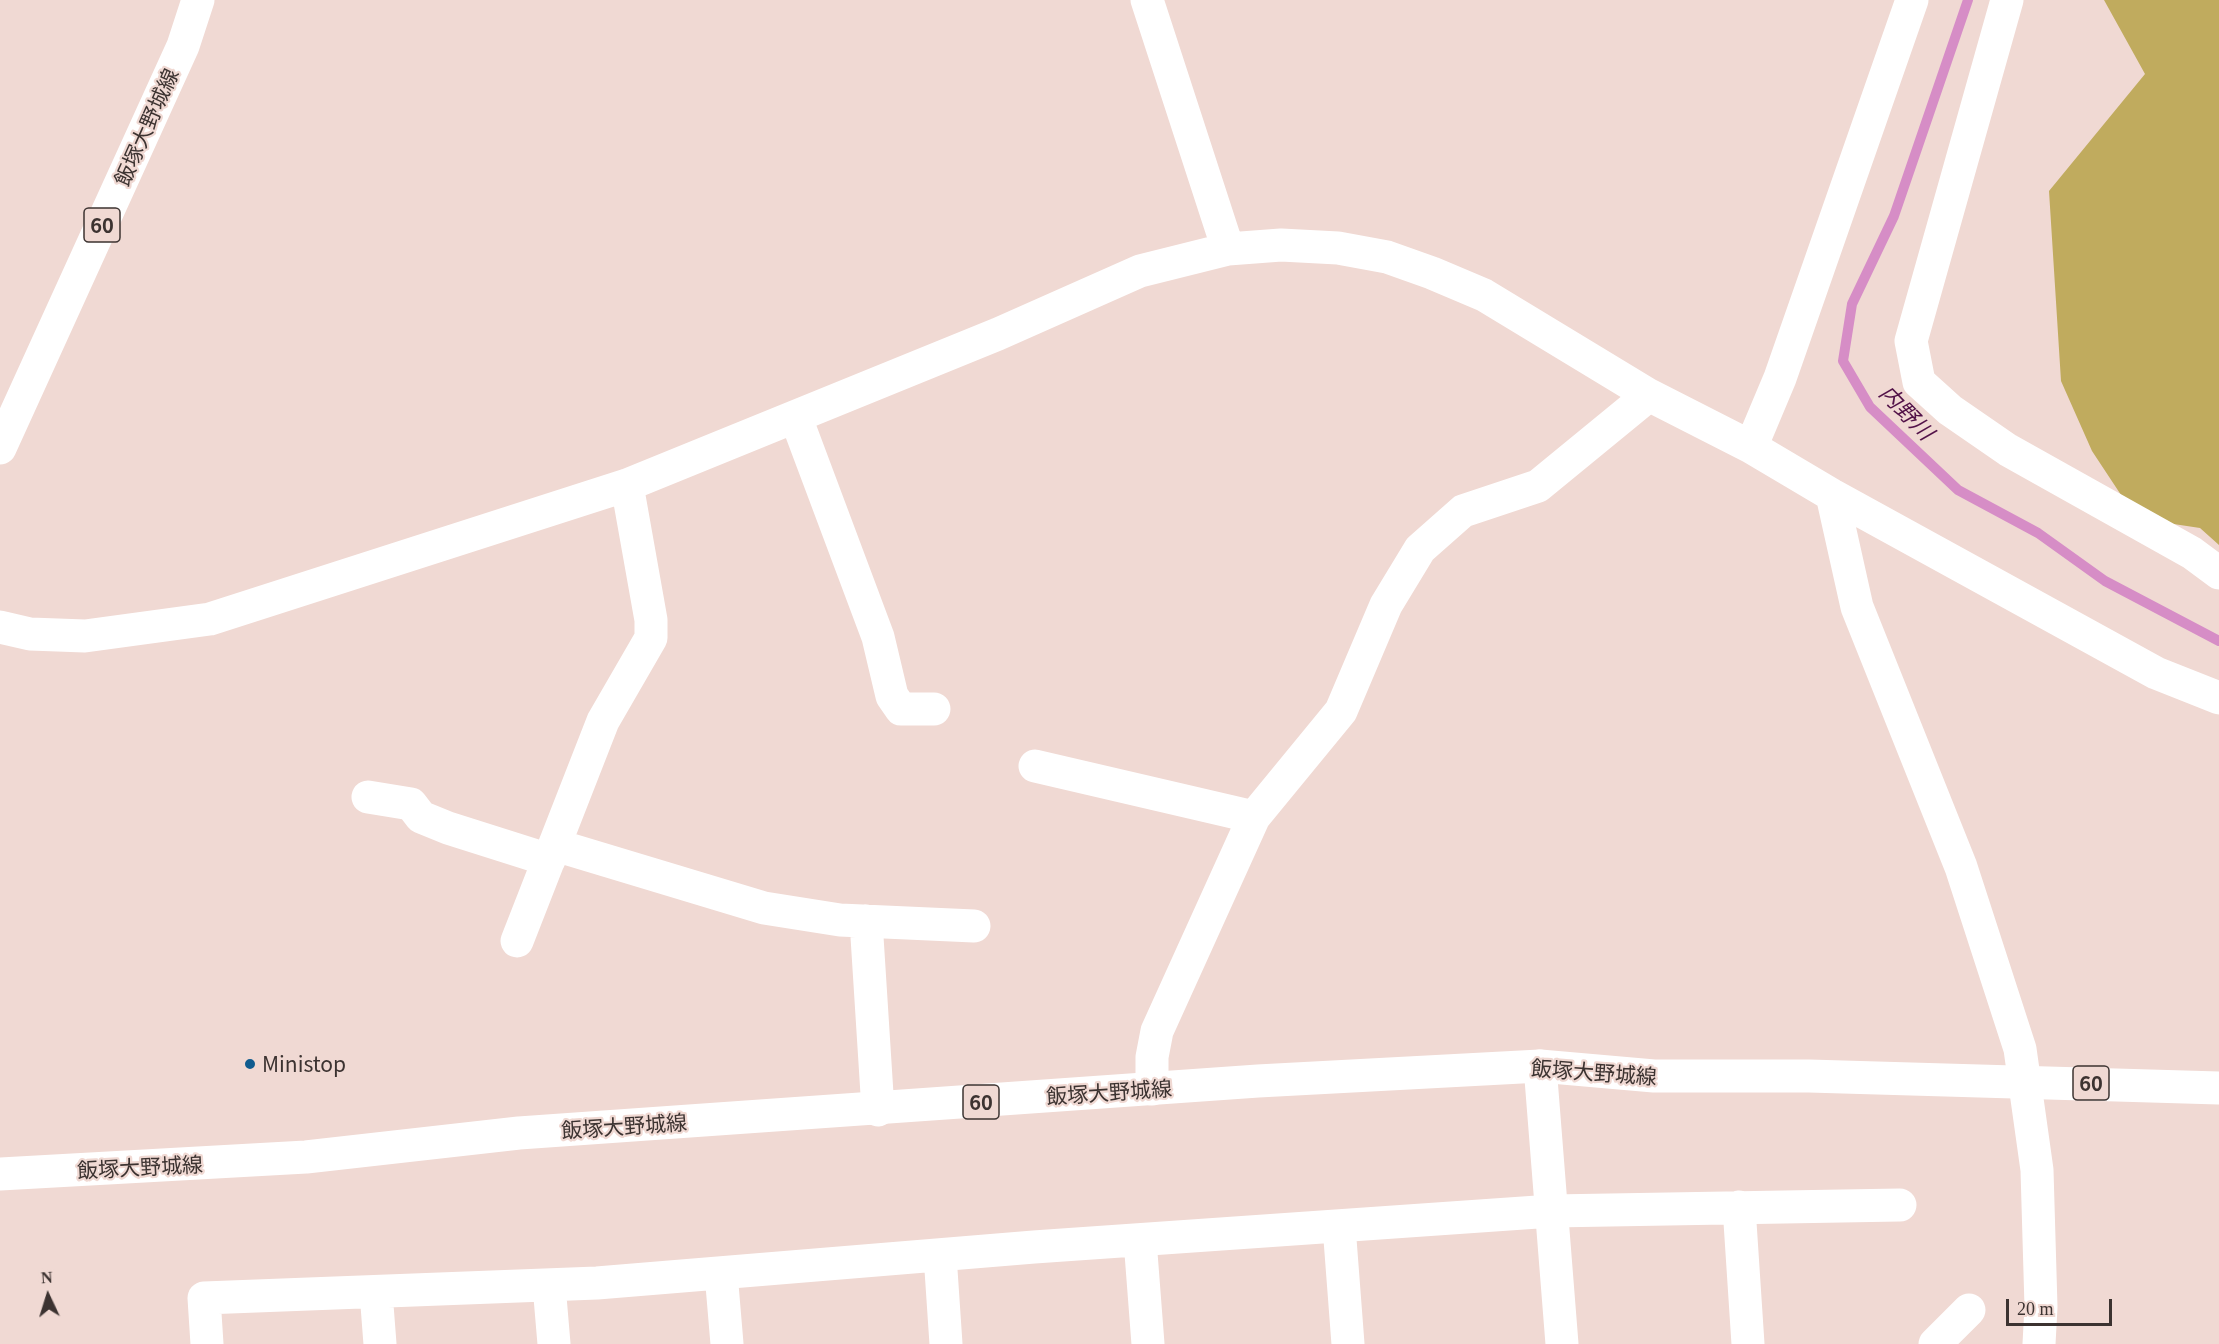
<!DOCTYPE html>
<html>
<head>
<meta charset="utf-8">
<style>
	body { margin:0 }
	#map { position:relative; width:2219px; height:1344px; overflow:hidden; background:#f0d9d3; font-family:Georgia,serif }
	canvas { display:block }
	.north { position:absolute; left:18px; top:1266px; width:60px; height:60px; -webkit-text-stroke:4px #f0d9d3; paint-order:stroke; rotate:356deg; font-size:16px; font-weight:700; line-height:24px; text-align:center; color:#3c3331 }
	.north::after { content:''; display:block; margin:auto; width:21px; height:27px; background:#3c3331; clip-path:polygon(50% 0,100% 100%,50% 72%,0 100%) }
	.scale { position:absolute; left:2006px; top:1299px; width:106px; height:27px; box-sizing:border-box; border:3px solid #3c3331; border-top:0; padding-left:8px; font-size:18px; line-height:21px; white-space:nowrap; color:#3c3331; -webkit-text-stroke:4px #f0d9d3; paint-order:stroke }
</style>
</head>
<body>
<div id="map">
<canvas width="2219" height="1344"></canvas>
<div class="north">N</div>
<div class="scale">20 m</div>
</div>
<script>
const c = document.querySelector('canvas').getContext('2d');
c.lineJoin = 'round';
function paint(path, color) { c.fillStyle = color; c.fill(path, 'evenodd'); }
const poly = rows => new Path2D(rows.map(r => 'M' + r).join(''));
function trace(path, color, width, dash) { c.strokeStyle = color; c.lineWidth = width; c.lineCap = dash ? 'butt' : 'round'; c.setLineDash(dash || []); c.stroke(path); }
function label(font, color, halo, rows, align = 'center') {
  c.font = font + ' Georgia,"Noto Sans JP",serif'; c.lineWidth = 4.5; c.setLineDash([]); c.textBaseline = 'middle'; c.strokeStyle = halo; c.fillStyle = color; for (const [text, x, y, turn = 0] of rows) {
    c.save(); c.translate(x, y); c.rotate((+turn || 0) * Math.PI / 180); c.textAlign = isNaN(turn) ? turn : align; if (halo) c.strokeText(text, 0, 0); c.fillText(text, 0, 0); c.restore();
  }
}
const green = poly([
	[2104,0,2219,0,2219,545,2200,528,2167,523,2125,501,2092,451,2061,381,2049,191,2145,74]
]);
const stream = poly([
	[1968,0,1894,216,1852,304,1843,361,1870,407,1958,490,2038,533,2105,581,2219,641]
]);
const minor = poly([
	[1147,0,1228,249],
	[2007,0,1911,341,1919,382,1950,410,2008,450,2192,553,2219,573],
	[796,418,878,637,892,696,901,709,934,709],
	[1751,447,1780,378,1912,0],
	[1832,495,1857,607,1961,867,2020,1049,2037,1170,2041,1307,2039,1344],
	[0,627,30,634,85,636,210,619,627,485,998,334,1140,271,1228,249,1281,245,1338,248,1387,257,1432,273,1484,295,1649,395,1751,447,1832,495,2156,673,2219,698],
	[1035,766,1254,817,1157,1031,1152,1057,1152,1089],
	[368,797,411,804,421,817,448,828,549,860],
	[1254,817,1341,711,1386,605,1420,549,1463,511,1538,486,1649,395],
	[555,845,764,908,840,920,974,926],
	[866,921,878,1110],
	[517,941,603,721,651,638,651,620,627,485],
	[1540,1066,1562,1344],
	[1739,1207,1748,1344],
	[1339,1226,1348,1344],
	[1140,1240,1148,1344],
	[940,1255,946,1344],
	[721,1273,727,1344],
	[549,1285,554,1344],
	[376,1292,380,1344],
	[207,1344,204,1298,597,1283,1034,1247,1552,1211,1900,1205],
	[1935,1344,1969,1310]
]);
const major = poly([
	[0,448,183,46,198,0],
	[0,1174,306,1157,519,1133,1258,1081,1540,1066,1654,1076,1809,1076,2219,1088]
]);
const markers = [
	[250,1064,6,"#105c8f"]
];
const shields = [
	[102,225,36],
	[2091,1083,36],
	[981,1102,36]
];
const shieldNames = [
	["60",102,225],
	["60",2091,1083],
	["60",981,1102]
];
const streetNames = [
	["飯塚大野城線",146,127,-66],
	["飯塚大野城線",1594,1072,4],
	["飯塚大野城線",1109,1092,-4],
	["飯塚大野城線",624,1126,-4],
	["飯塚大野城線",140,1167,-3]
];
const poiNames = [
	["Ministop",262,1064]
];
const waterNames = [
	["内野川",1907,412,46]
];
paint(green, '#c0ab5e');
trace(stream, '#d68dc6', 10);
trace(minor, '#fff', 33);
trace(major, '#fff', 33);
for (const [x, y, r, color] of markers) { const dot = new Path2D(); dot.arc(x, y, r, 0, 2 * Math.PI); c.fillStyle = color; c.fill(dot); trace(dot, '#f0d9d3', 2); }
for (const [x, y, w] of shields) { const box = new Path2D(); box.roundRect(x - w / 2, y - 17, w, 34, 4.5); c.fillStyle = '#f0d9d3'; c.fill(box); trace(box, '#3c3331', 1.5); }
label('bold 20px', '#3c3331', null, shieldNames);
label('21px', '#3c3331', '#f0d9d3', streetNames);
label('21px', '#3c3331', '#f0d9d3', poiNames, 'left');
label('italic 22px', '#521248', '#f0d9d3', waterNames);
</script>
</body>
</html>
